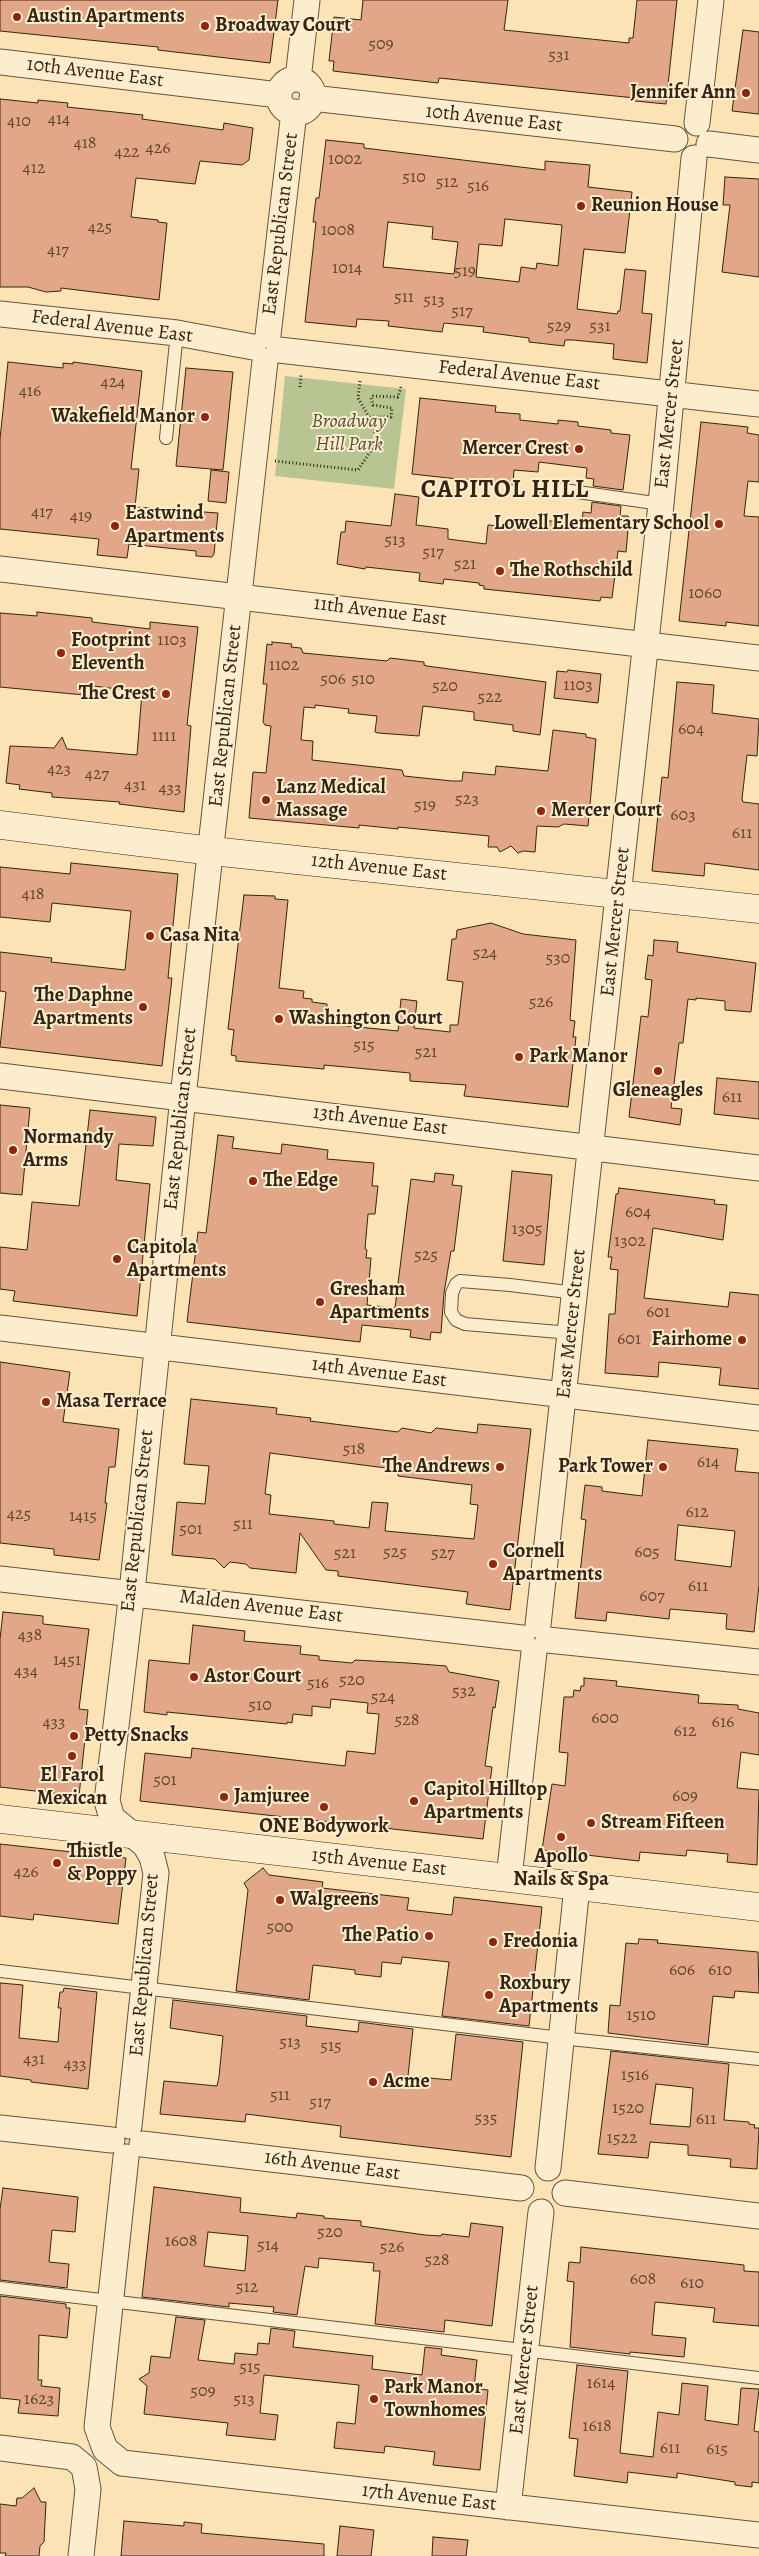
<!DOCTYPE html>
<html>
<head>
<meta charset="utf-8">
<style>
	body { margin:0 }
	canvas { display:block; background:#fce3b5 }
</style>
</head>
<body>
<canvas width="759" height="2556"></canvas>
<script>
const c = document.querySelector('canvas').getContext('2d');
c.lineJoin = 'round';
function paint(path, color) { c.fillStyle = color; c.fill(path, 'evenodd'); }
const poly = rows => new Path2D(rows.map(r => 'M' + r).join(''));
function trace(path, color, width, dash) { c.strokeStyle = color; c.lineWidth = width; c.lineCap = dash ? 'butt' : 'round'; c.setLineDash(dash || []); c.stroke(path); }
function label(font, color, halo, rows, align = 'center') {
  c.font = font + ' Alegreya,serif'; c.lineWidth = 4; c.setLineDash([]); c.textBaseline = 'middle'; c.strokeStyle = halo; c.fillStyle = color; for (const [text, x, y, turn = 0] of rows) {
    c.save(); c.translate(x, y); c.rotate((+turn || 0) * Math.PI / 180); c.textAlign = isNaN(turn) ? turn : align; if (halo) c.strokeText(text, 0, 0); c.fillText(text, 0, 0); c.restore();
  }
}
const green = poly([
	[285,376,406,389,394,489,275,476]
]);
const building = poly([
	[0,0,278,0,270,63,158,50,158,47,0,31,0,0],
	[363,0,508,0,504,30,629,43,629,38,633,38,637,0,677,0,666,104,635,101,635,98,439,78,438,83,333,71,334,61,329,61,334,17,361,20,363,0],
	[743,30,759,32,759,114,732,111,743,30],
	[0,99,38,103,38,100,68,103,67,107,143,115,142,119,223,130,224,123,253,128,249,160,242,165,200,161,195,184,136,178,131,217,158,220,158,222,167,223,159,300,61,288,61,291,46,292,28,287,0,287,0,99],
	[326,140,364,144,364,148,545,170,545,161,590,165,588,187,632,192,625,253,584,249,577,309,617,314,618,311,620,311,625,269,646,271,642,313,652,314,647,363,613,359,614,344,573,340,565,340,564,346,529,342,529,338,483,332,484,327,444,323,442,332,388,326,389,321,357,319,356,327,305,322,316,222,313,222,316,198,319,198,326,140],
	[505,219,562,225,558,266,537,263,536,269,521,267,519,282,476,277,479,244,502,246,505,219],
	[388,222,433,227,432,239,458,242,454,274,383,267,388,222],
	[725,177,759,179,759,277,722,272,730,205,723,205,725,177],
	[8,362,63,368,63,363,73,364,73,362,142,371,131,469,139,469,135,507,218,513,214,554,212,557,196,556,196,551,129,544,127,558,97,555,99,539,0,529,0,439,8,362],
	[186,368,233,372,223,470,176,466,186,368],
	[420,398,496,406,495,412,520,414,520,420,558,424,558,420,578,422,578,426,611,430,611,433,630,435,623,490,593,486,594,479,586,478,587,468,539,462,538,472,514,470,513,485,412,474,420,398],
	[701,422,748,427,747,433,759,435,759,482,748,481,744,516,759,517,759,626,726,622,726,626,679,621,701,422],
	[211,470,229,472,226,503,208,501,211,470],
	[395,494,419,497,416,525,448,529,448,539,486,544,488,525,535,529,536,521,540,520,582,524,583,512,591,513,592,502,621,506,620,516,628,516,629,519,626,552,618,551,612,598,601,597,600,601,532,594,484,589,484,586,479,585,479,583,444,579,443,584,419,581,420,573,366,567,365,569,337,564,341,532,345,532,346,521,391,526,395,494],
	[37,612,92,618,92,622,150,629,150,622,198,627,187,725,191,726,184,812,119,804,120,802,52,797,52,793,19,789,20,785,6,783,10,746,54,748,62,737,67,749,137,755,142,692,85,685,84,695,0,687,0,613,37,616,37,612],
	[272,642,292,644,291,647,301,648,303,653,387,661,390,658,415,661,424,662,424,665,427,666,546,682,540,735,513,731,513,725,474,720,474,712,423,706,419,736,378,733,375,732,377,716,348,713,349,709,315,705,315,708,304,707,301,740,313,741,312,760,402,770,404,776,452,781,462,781,463,772,495,775,496,766,548,771,553,730,586,734,586,737,596,739,588,826,564,824,558,827,537,826,535,852,523,851,518,853,511,846,500,852,497,847,488,847,489,836,398,827,398,829,359,825,359,828,249,818,253,772,266,773,271,726,265,725,263,722,267,684,263,684,267,644,272,645,272,642],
	[568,670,601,674,598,703,554,698,557,671,567,672,568,670],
	[677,682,714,685,712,713,759,719,757,756,747,755,742,799,743,802,759,804,759,870,705,863,704,876,652,871,662,777,668,778,677,682],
	[71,863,178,874,168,978,172,978,162,1066,0,1047,6,992,0,991,0,952,52,958,51,962,125,970,131,911,52,903,50,922,0,917,0,867,70,874,71,863],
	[244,895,275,896,275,899,288,900,279,988,304,991,303,998,312,999,312,1002,327,1004,327,1009,330,1009,329,1024,398,1031,401,999,417,1001,414,1028,450,1032,450,1025,458,1025,463,982,447,980,452,939,456,939,457,930,491,923,523,934,576,940,570,1020,575,1021,573,1037,576,1037,568,1107,464,1096,466,1085,410,1081,410,1073,324,1065,324,1069,236,1061,236,1056,231,1055,234,1030,228,1029,244,895],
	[654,940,678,942,677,952,756,963,751,1012,725,1010,725,1001,696,998,696,1000,688,999,683,1043,679,1043,671,1108,682,1109,680,1125,629,1117,641,1016,648,1017,652,980,645,979,648,955,653,956,654,940],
	[717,1078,759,1082,759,1119,714,1114,717,1078],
	[0,1105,30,1108,22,1195,0,1193,0,1105],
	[90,1110,156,1117,153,1146,119,1144,116,1180,150,1184,137,1316,13,1301,15,1291,0,1289,0,1247,27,1250,32,1202,79,1206,90,1110],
	[218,1135,234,1137,232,1148,281,1154,282,1144,328,1150,327,1159,374,1163,372,1186,378,1186,375,1214,368,1214,365,1249,367,1250,366,1258,371,1258,367,1305,395,1308,411,1179,434,1182,435,1173,454,1175,452,1185,462,1186,454,1251,451,1251,444,1293,441,1333,431,1332,430,1340,410,1337,411,1330,362,1325,360,1342,187,1322,198,1232,206,1233,218,1135],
	[512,1171,552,1175,544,1265,503,1261,512,1171],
	[619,1188,715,1200,714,1204,727,1205,723,1240,653,1228,644,1298,728,1307,730,1292,759,1295,759,1389,719,1385,721,1368,659,1362,658,1377,605,1373,609,1314,615,1314,618,1270,610,1269,612,1257,608,1257,616,1194,618,1194,619,1188],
	[0,1362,70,1372,63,1422,119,1429,115,1467,109,1467,105,1503,107,1503,99,1560,54,1555,54,1549,0,1543,0,1362],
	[191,1399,277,1408,276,1414,311,1418,310,1421,398,1432,402,1428,431,1433,436,1428,477,1433,478,1424,531,1429,510,1610,466,1604,468,1592,338,1576,338,1571,326,1570,300,1533,296,1573,250,1568,246,1564,230,1562,224,1568,215,1559,172,1555,177,1502,205,1504,209,1466,184,1464,191,1399],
	[270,1453,386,1468,385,1471,398,1473,398,1476,472,1485,470,1504,478,1505,474,1539,385,1531,388,1503,372,1502,369,1528,334,1524,334,1521,269,1514,271,1495,265,1494,270,1453],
	[648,1440,738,1449,735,1471,759,1473,759,1585,754,1632,726,1629,727,1614,670,1609,669,1619,607,1612,606,1621,575,1618,586,1520,581,1519,585,1485,602,1487,602,1491,642,1496,648,1440],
	[678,1525,735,1531,731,1567,675,1560,678,1525],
	[3,1612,43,1616,43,1624,89,1629,79,1709,88,1710,79,1796,0,1787,0,1639,3,1612],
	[193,1625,245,1631,244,1641,301,1646,300,1654,319,1656,319,1660,352,1663,355,1660,408,1663,446,1666,449,1672,499,1681,495,1708,493,1707,485,1766,492,1767,483,1839,140,1801,145,1753,191,1758,192,1748,345,1766,347,1751,375,1754,379,1714,367,1713,368,1703,331,1699,330,1708,312,1706,312,1716,293,1714,292,1723,287,1722,287,1724,167,1712,167,1715,144,1712,149,1660,189,1664,193,1625],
	[584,1678,617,1681,616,1686,699,1695,698,1703,738,1705,738,1709,759,1713,759,1755,741,1752,737,1788,759,1790,757,1865,727,1862,728,1854,687,1850,686,1856,640,1852,639,1861,542,1850,552,1784,565,1786,568,1753,559,1752,564,1697,573,1697,574,1690,580,1691,581,1686,584,1686,584,1678],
	[0,1844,126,1858,118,1924,34,1914,33,1920,0,1916,0,1844],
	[263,1868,269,1875,323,1882,322,1888,409,1898,407,1910,452,1915,454,1897,542,1907,529,2026,442,2016,449,1962,402,1957,401,1964,382,1962,381,1977,355,1974,355,1970,313,1965,309,2000,236,1991,248,1890,244,1883,263,1868],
	[639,1939,658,1940,657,1943,758,1952,759,1993,735,1991,734,1998,713,1996,708,2045,608,2033,610,2005,620,2006,626,1943,638,1944,639,1939],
	[0,1983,23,1985,19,2038,58,2042,61,2008,58,2008,60,1992,63,1992,64,1988,97,1992,88,2089,31,2082,31,2080,0,2076,0,1983],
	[173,2000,307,2016,306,2026,358,2032,359,2022,413,2029,408,2076,451,2080,456,2034,523,2042,511,2157,340,2137,341,2126,246,2114,245,2122,160,2114,164,2081,217,2086,219,2077,223,2036,170,2028,173,2000],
	[611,2051,729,2064,724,2120,749,2122,749,2124,755,2125,754,2128,759,2128,757,2169,730,2167,731,2159,688,2155,688,2145,650,2142,648,2158,598,2154,611,2051],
	[656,2084,693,2088,690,2127,650,2124,656,2084],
	[154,2187,241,2198,240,2212,296,2218,297,2213,324,2216,324,2218,361,2221,361,2226,425,2235,441,2236,442,2234,469,2237,471,2223,503,2227,492,2326,445,2320,444,2332,375,2324,380,2271,373,2271,374,2263,319,2258,318,2268,305,2266,297,2315,273,2312,274,2307,229,2303,229,2307,142,2297,154,2187],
	[208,2232,248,2236,245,2271,204,2266,208,2232],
	[3,2188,78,2197,75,2232,52,2230,49,2262,69,2264,67,2288,0,2280,0,2209,3,2188],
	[581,2247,744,2265,744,2271,759,2272,759,2326,713,2322,715,2308,655,2302,652,2335,686,2338,684,2357,630,2352,630,2354,570,2347,574,2282,567,2281,569,2262,580,2263,581,2247],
	[0,2296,66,2304,66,2308,70,2308,67,2338,39,2335,38,2380,42,2380,41,2386,60,2388,58,2416,18,2413,20,2400,0,2398,0,2296],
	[176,2317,205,2320,198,2360,234,2364,235,2353,257,2355,258,2343,269,2344,271,2328,295,2331,293,2347,373,2356,372,2369,422,2375,425,2347,442,2349,441,2355,477,2360,474,2388,488,2390,480,2470,433,2465,435,2452,385,2446,384,2453,334,2448,337,2422,355,2424,359,2385,264,2375,260,2413,278,2415,275,2440,226,2435,228,2423,144,2414,147,2386,139,2379,149,2373,151,2356,170,2358,176,2317],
	[577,2365,628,2371,620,2453,653,2457,658,2412,679,2415,682,2383,708,2386,705,2420,738,2425,741,2388,759,2389,754,2431,759,2432,759,2483,752,2482,752,2487,735,2485,735,2482,677,2473,677,2478,628,2472,627,2483,574,2476,578,2439,569,2438,577,2365],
	[34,2488,41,2502,46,2502,44,2542,40,2546,39,2556,5,2556,6,2553,0,2553,0,2504,16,2506,17,2498,22,2498,34,2488],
	[124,2521,184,2526,184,2522,202,2524,201,2533,324,2544,324,2556,121,2556,124,2521],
	[340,2526,374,2530,371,2556,337,2556,340,2526],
	[433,2537,468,2540,466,2556,432,2556,433,2537]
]);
const path = poly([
	[360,381,358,398,369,417],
	[300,387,301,374],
	[275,461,358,470,374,446,376,439,374,426,369,417,391,417,392,408,373,405,371,398,373,396,398,397,401,387]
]);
const lane = poly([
	[166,438,177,333],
	[543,487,661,504],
	[571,1333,465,1324,456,1320,451,1312,452,1293,456,1284,460,1281,510,1285,576,1293],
	[0,1971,561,2038,759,2059],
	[0,2288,759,2378]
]);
const street = poly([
	[0,62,279,95],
	[298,79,307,0],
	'279 96a17 17 0 1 1 34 0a17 17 0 1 1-34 0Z',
	[312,98,675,139],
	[697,123,711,0],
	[709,144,759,150],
	[0,314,177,333,253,347],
	[268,335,294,112],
	[279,350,759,404],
	[0,569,759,658],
	[0,1076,759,1168],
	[0,1328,759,1418],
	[0,1579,522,1638],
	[538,1625,661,504,694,158],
	[548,1640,759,1662],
	[509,1878,534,1652],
	[129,2126,156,1873,152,1857,145,1845,112,1818,107,1801,132,1592,183,1097,265,361],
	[0,2128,112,2140],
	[142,2144,521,2188],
	[126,2157,97,2427,105,2449,122,2463,759,2535],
	[548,2168,577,1886],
	[565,2193,759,2216],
	[0,2448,72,2457,84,2467,88,2489,81,2556],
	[508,2507,541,2212]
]);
const secondary = poly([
	[0,825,212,851,759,909],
	[0,1819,759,1907]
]);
const markers = [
	[17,17,5,"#8f2418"],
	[205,26,5,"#8f2418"],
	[746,93,5,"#8f2418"],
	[581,206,5,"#8f2418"],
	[205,417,5,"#8f2418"],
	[579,449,5,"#8f2418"],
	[719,524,5,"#8f2418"],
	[115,526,5,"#8f2418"],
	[500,571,5,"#8f2418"],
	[61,653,5,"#8f2418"],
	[166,694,5,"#8f2418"],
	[266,800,5,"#8f2418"],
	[541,811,5,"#8f2418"],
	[150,936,5,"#8f2418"],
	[143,1007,5,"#8f2418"],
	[279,1019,5,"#8f2418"],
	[519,1057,5,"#8f2418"],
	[658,1071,5,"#8f2418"],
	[13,1150,5,"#8f2418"],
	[253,1181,5,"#8f2418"],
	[117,1259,5,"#8f2418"],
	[320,1302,5,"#8f2418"],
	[742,1340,5,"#8f2418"],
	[46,1402,5,"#8f2418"],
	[500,1467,5,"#8f2418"],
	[663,1467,5,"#8f2418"],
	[493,1564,5,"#8f2418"],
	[194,1677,5,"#8f2418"],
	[74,1736,5,"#8f2418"],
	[72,1756,5,"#8f2418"],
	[224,1797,5,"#8f2418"],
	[414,1801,5,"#8f2418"],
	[324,1807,5,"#8f2418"],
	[591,1823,5,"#8f2418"],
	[561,1837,5,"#8f2418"],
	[57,1863,5,"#8f2418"],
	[280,1900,5,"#8f2418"],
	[429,1936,5,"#8f2418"],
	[493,1942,5,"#8f2418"],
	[489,1995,5,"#8f2418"],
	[373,2082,5,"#8f2418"],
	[374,2399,5,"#8f2418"]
];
const numberNames = [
	["509",381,45],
	["531",559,56],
	["414",59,120],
	["410",19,122],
	["418",85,144],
	["426",158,149],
	["422",127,153],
	["1002",345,160],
	["412",34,169],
	["510",414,178],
	["512",447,183],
	["516",478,187],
	["425",100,228],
	["1008",338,231],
	["417",58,251],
	["1014",347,269],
	["519",465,272],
	["511",404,298],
	["513",434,301],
	["517",462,312],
	["529",559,327],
	["531",600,327],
	["424",113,383],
	["416",30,392],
	["417",42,513],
	["419",81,517],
	["513",395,541],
	["517",433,553],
	["521",465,565],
	["1060",705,594],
	["1103",172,641],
	["1102",284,666],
	["506",333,680],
	["510",363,680],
	["1103",578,686],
	["520",445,687],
	["522",490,698],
	["604",691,730],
	["1111",164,737],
	["423",59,770],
	["427",97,775],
	["431",135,786],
	["433",170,789],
	["523",467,800],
	["519",425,806],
	["603",683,816],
	["611",742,834],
	["418",33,895],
	["524",485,954],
	["530",558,959],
	["526",541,1003],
	["515",364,1046],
	["521",426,1053],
	["611",732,1098],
	["604",638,1213],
	["1305",527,1230],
	["1302",630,1242],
	["525",426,1256],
	["601",658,1313],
	["601",629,1340],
	["518",354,1450],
	["614",708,1463],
	["612",697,1513],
	["425",19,1515],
	["1415",83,1517],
	["511",243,1525],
	["501",191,1530],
	["525",395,1553],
	["605",647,1553],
	["521",345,1554],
	["527",443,1554],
	["611",698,1587],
	["607",652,1597],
	["438",30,1636],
	["1451",67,1661],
	["434",26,1672],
	["520",352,1681],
	["516",318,1684],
	["532",464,1692],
	["524",383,1698],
	["510",260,1706],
	["600",605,1719],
	["528",407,1721],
	["433",54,1723],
	["616",723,1723],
	["612",685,1732],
	["501",165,1781],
	["609",685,1797],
	["426",26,1873],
	["500",280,1928],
	["606",682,1971],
	["610",720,1971],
	["1510",641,2016],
	["513",290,2043],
	["515",331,2047],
	["431",34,2060],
	["433",75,2065],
	["1516",635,2076],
	["511",280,2096],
	["517",320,2103],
	["1520",628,2109],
	["535",486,2119],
	["611",706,2120],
	["1522",622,2139],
	["520",330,2233],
	["1608",181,2242],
	["514",268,2246],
	["526",392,2248],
	["528",437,2261],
	["608",643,2280],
	["610",692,2284],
	["512",247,2288],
	["515",250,2368],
	["1614",601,2384],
	["509",203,2392],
	["1623",39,2400],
	["513",244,2400],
	["1618",597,2427],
	["611",670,2449],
	["615",717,2450]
];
const poiNames = [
	["Austin Apartments",27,17],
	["Broadway Court",215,26],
	["Jennifer Ann",736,93,"right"],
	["Reunion House",591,206],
	["Wakefield Manor",195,417,"right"],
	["Mercer Crest",569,449,"right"],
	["Eastwind",125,514],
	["Apartments",125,537],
	["Lowell Elementary School",709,524,"right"],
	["The Rothschild",510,571],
	["Footprint",71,641],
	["Eleventh",71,664],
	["The Crest",156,694,"right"],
	["Lanz Medical",276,788],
	["Massage",276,811],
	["Mercer Court",551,811],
	["Casa Nita",160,936],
	["The Daphne",133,996,"right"],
	["Apartments",133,1019,"right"],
	["Washington Court",289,1019],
	["Park Manor",529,1057],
	["Gleneagles",658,1091,"center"],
	["Normandy",23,1138],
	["Arms",23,1161],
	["The Edge",263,1181],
	["Capitola",127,1248],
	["Apartments",127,1271],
	["Gresham",330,1290],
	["Apartments",330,1313],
	["Fairhome",732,1340,"right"],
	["Masa Terrace",56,1402],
	["The Andrews",490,1467,"right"],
	["Park Tower",653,1467,"right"],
	["Cornell",503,1552],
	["Apartments",503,1575],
	["Astor Court",204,1677],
	["Petty Snacks",84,1736],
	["El Farol",72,1776,"center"],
	["Mexican",72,1799,"center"],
	["Capitol Hilltop",424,1790],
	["Apartments",424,1813],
	["Jamjuree",234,1797],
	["Stream Fifteen",601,1823],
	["ONE Bodywork",324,1827,"center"],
	["Thistle",67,1852],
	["& Poppy",67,1875],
	["Apollo",561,1857,"center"],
	["Nails & Spa",561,1880,"center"],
	["Walgreens",290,1900],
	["The Patio",419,1936,"right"],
	["Fredonia",503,1942],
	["Roxbury",499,1984],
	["Apartments",499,2007],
	["Acme",383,2082],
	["Park Manor",384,2388],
	["Townhomes",384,2411]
];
const streetNames = [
	["10th Avenue East",95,73,7],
	["10th Avenue East",494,119,6],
	["East Republican Street",281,224,-83],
	["Federal Avenue East",112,327,7],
	["Federal Avenue East",519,376,6],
	["East Mercer Street",670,414,-84],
	["11th Avenue East",380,612,7],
	["East Republican Street",226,716,-84],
	["12th Avenue East",379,868,6],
	["East Mercer Street",616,922,-84],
	["East Republican Street",181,1119,-84],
	["13th Avenue East",380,1121,7],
	["East Mercer Street",572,1324,-84],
	["14th Avenue East",379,1373,7],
	["East Republican Street",138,1521,-84],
	["Malden Avenue East",261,1607,7],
	["15th Avenue East",379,1863,6],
	["East Republican Street",145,1965,-85],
	["16th Avenue East",332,2166,7],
	["East Mercer Street",525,2360,-84],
	["17th Avenue East",429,2498,6]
];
const parkNames = [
	["Broadway",349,422],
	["Hill Park",349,445]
];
const districtNames = [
	["CAPITOL HILL",505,491]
];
paint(green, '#b8c592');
paint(building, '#e2a789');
trace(building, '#342513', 1);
trace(lane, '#66543c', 14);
trace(street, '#66543c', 27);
trace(secondary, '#342513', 29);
trace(path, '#342513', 3, [1, 2.5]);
trace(lane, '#fdedcf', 12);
trace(street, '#fdedcf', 25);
trace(secondary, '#fdedcf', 28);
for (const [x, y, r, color] of markers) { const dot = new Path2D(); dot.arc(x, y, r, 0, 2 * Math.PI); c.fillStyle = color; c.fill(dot); trace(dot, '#fdedcf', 2); }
label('18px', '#604630', null, numberNames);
label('bold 20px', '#342513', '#fdedcf', poiNames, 'left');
label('20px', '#342513', '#fdedcf', streetNames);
label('italic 20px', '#554d33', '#fdedcf', parkNames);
c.letterSpacing = '1px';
label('bold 25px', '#342513', '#fdedcf', districtNames);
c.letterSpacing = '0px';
</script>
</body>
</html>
